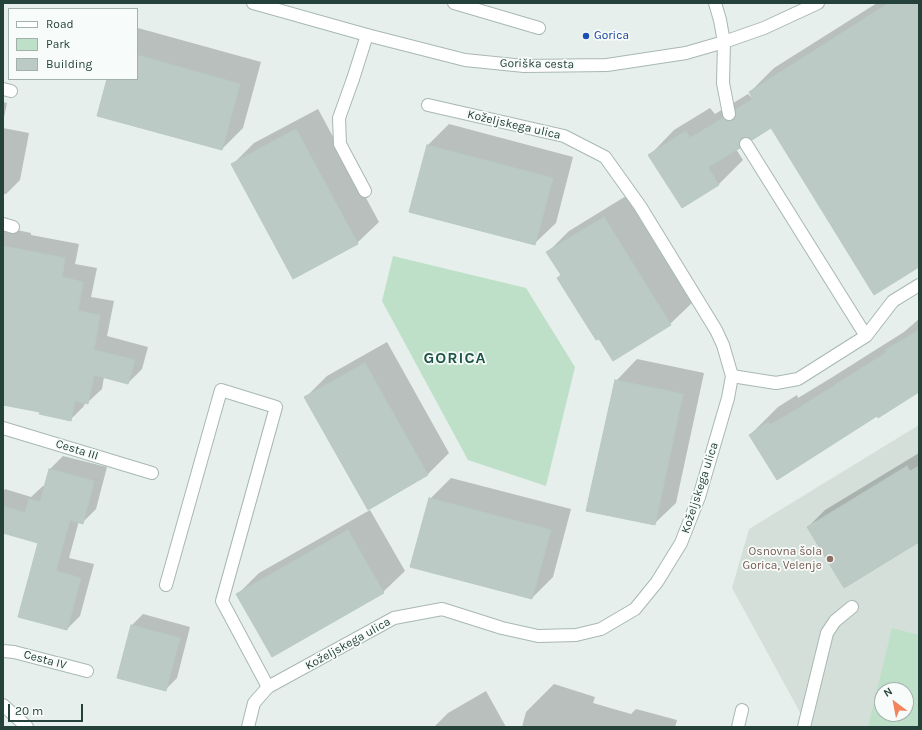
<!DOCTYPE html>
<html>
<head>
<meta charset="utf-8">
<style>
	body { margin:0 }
	#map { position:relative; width:922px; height:730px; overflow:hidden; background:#e6efeb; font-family:Karla,sans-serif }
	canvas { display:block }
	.frame { position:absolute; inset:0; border:4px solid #24423a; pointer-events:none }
	.legend { position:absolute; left:8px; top:8px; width:130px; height:72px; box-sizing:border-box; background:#f7fbf9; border:1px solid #a3b1ad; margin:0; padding:5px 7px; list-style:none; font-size:12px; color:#24423a }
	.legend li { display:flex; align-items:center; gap:8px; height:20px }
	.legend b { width:20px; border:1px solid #a3b1ad }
	.north { position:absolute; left:874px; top:682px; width:40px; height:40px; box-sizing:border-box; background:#f7fbf9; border:1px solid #a3b1ad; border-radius:50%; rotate:328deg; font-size:11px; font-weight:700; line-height:16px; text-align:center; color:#24423a }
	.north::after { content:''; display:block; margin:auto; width:14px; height:18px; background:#f4845f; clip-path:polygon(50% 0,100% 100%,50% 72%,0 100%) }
	.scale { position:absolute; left:8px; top:704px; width:75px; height:18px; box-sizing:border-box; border:2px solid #24423a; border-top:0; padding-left:5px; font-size:12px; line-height:14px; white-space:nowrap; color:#24423a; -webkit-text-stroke:3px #f7fbf9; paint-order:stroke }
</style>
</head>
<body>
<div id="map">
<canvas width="922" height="730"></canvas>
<div class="frame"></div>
<ul class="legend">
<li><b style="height:5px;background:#fff"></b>Road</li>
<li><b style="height:11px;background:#bfe0c8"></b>Park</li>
<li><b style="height:11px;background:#bbcac4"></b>Building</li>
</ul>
<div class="north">N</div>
<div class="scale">20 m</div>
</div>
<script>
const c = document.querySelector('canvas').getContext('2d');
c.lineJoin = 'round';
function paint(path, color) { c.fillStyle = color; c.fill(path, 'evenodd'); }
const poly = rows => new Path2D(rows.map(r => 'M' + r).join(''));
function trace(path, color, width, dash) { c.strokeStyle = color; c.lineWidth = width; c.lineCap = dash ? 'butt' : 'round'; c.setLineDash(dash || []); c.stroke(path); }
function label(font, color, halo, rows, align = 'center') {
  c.font = font + ' Karla,sans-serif'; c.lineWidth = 3.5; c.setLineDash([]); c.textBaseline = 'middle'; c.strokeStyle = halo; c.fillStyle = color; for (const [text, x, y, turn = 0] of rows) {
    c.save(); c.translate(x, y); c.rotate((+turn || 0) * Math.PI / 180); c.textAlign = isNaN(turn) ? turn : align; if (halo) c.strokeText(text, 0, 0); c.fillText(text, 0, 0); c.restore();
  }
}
const built = poly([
	[919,425,919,727,808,727,732,588,749,529],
	[882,690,906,690,906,714,882,714]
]);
const green = poly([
	[393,256,526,288,575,367,546,486,468,460,382,301],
	[892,628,919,635,919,727,868,727],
	[882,690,906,690,906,714,882,714]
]);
const shadow = poly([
	[877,3,919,3,919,266,771,126,749,137,736,149,743,160,719,184,682,207,650,155,674,130,710,108,715,114,748,94,753,99,750,92,774,68],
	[138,28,261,62,243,128,222,149,108,79,137,79],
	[3,102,7,103,3,122],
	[318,109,379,222,357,243,233,164,254,143],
	[449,124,573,157,556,223,534,244,410,212,428,145],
	[3,128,29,133,20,180,6,194,3,194],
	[626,196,692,303,670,324,558,278,561,275,548,252,569,231],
	[3,227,31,233,31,235,79,244,75,264,97,268,91,297,114,301,107,336,148,347,142,369,128,383,104,377,102,389,88,402,85,402,84,406,70,420,41,411,3,404],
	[919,319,919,390,750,435,778,407,797,395,798,398,831,378,904,332],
	[387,342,449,453,428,474,368,508,306,397,327,376],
	[637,359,704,373,676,503,654,524,616,381],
	[919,453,919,541,808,527,825,510],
	[63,456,107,467,96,509,83,522,79,521,69,558,94,564,80,616,67,629,39,543,3,532,3,492,5,489,31,497,43,486,45,486,50,469],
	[451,478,571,509,553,577,532,598,430,499],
	[370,510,405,571,383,592,238,594,259,573],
	[143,614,190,627,177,678,165,690,131,626],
	[554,684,595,697,593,703,631,714,636,709,677,720,675,727,522,727,526,712],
	[486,691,506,727,434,727,448,713]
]);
const building = poly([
	[889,3,919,3,919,267,874,295,771,128,752,140,746,137,742,138,739,144,740,148,708,167,719,185,682,208,648,155,686,131,690,138,723,118,727,121,734,120,736,116,736,109,753,99,749,92,889,3],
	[137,55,240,84,222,150,97,116,107,79,137,79,137,55],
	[296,129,358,244,293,279,231,164,296,129],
	[427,145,553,178,535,245,409,212,427,145],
	[604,217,671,325,613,361,599,339,596,340,557,278,561,275,546,252,604,217],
	[3,246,65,258,62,277,83,282,78,311,100,315,94,350,135,360,128,384,94,375,88,404,75,401,71,421,39,414,40,412,3,405,3,246],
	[919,330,919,392,878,418,877,416,777,480,749,435,768,422,770,425,802,406,887,352,885,350,919,330],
	[365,363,428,475,368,510,304,397,365,363],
	[615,380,683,394,655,525,586,511,615,380],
	[907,466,910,471,919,466,919,542,844,588,807,527,907,466],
	[49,469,94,481,83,524,70,520,56,571,81,578,67,630,18,617,38,543,3,533,3,506,25,513,29,499,40,502,49,469],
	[429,498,551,530,532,599,410,567,429,498],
	[348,530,384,593,272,657,236,594,348,530],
	[131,625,180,638,166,691,117,678,131,625]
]);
const service = poly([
	[724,42,723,83,729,114],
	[353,79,339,118,340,144,365,191],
	[746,144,866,336],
	[732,376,776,383,798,379,866,336,893,301,919,285],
	[166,585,221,390,276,407,222,601,268,687],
	[3,651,14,652,87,671],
	[804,727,827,633,835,621,852,607]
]);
const minor = poly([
	[454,3,539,28],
	[715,3,720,20,724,42],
	[353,79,367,35],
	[3,89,11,91],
	[3,224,13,227],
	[3,428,152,473],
	[3,705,27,727],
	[248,727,254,703,268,687,394,618,442,609,502,628,538,636,576,635,601,629,635,609,657,582,681,543,699,497,728,398,732,376,723,345,716,330,640,206,605,157,564,136,428,105],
	[738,727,742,710]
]);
const tertiary = poly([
	[253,3,367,35,465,60,524,66,607,65,686,53,724,42,764,28,818,3]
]);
const markers = [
	[586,36,4,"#1a4fb4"],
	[830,559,4,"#8d6e63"]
];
const transitNames = [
	["Gorica",594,36]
];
const streetNames = [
	["Goriška cesta",537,64,1],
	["Koželjskega ulica",514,125,13],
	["Cesta III",77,450,17],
	["Koželjskega ulica",700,488,-72],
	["Koželjskega ulica",348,644,-29],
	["Cesta IV",45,660,15]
];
const educationNames = [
	["Osnovna šola",822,552],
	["Gorica, Velenje",822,566]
];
const districtNames = [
	["GORICA",455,358]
];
paint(built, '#d4dfda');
paint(green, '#bfe0c8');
paint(shadow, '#0003');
paint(building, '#bbcac4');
trace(building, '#b8c9c2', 1);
trace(service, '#a8b8b2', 14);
trace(minor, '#a8b8b2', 14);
trace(tertiary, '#a8b8b2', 14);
trace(service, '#fff', 12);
trace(minor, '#fff', 12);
trace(tertiary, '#fff', 12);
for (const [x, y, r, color] of markers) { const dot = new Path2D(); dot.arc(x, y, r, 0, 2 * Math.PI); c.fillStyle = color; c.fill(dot); trace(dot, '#f7fbf9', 1.5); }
label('12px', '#164399', '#f7fbf9', transitNames, 'left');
label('12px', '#24423a', '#f7fbf9', streetNames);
label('12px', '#785e54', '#f7fbf9', educationNames, 'right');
c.letterSpacing = '1px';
label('bold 16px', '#1f5548', '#f7fbf9', districtNames);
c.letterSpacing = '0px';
</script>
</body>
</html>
